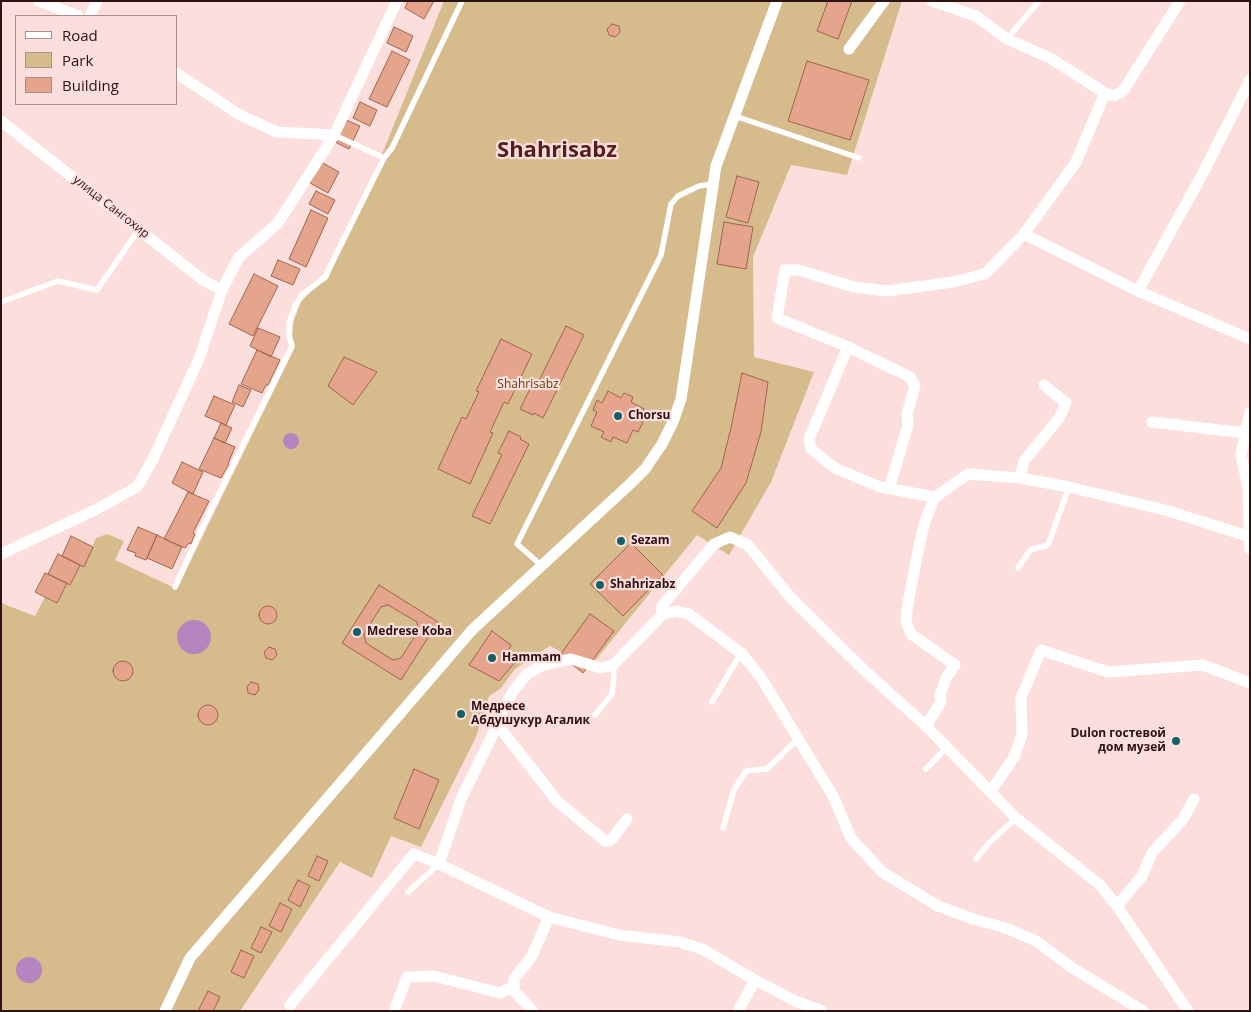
<!DOCTYPE html>
<html>
<head>
<meta charset="utf-8">
<style>
	body { margin:0 }
	#map { position:relative; width:1251px; height:1012px; overflow:hidden; background:#fcdedc; font-family:"Open Sans",sans-serif }
	canvas { display:block }
	.frame { position:absolute; inset:0; border:2px solid #2c1212; pointer-events:none }
	.legend { position:absolute; left:15px; top:15px; width:162px; height:90px; box-sizing:border-box; background:#fcdedc; border:1px solid #a98c8b; margin:0; padding:6px 9px; list-style:none; font-size:15px; color:#2c1212 }
	.legend li { display:flex; align-items:center; gap:10px; height:25px }
	.legend b { width:25px; border:1px solid #a98c8b }
</style>
</head>
<body>
<div id="map">
<canvas width="1251" height="1012"></canvas>
<div class="frame"></div>
<ul class="legend">
<li><b style="height:6px;background:#fff"></b>Road</li>
<li><b style="height:14px;background:#d6bc8c"></b>Park</li>
<li><b style="height:14px;background:#e5a48c"></b>Building</li>
</ul>
</div>
<script>
const c = document.querySelector('canvas').getContext('2d');
c.lineJoin = 'round';
function paint(path, color) { c.fillStyle = color; c.fill(path, 'evenodd'); }
const poly = rows => new Path2D(rows.map(r => 'M' + r).join(''));
function trace(path, color, width, dash) { c.strokeStyle = color; c.lineWidth = width; c.lineCap = dash ? 'butt' : 'round'; c.setLineDash(dash || []); c.stroke(path); }
function label(font, color, halo, rows, align = 'center') {
  c.font = font + ' "Open Sans",sans-serif'; c.lineWidth = 4.5; c.setLineDash([]); c.textBaseline = 'middle'; c.strokeStyle = halo; c.fillStyle = color; for (const [text, x, y, turn = 0] of rows) {
    c.save(); c.translate(x, y); c.rotate((+turn || 0) * Math.PI / 180); c.textAlign = isNaN(turn) ? turn : align; if (halo) c.strokeText(text, 0, 0); c.fillText(text, 0, 0); c.restore();
  }
}
const green = poly([
	[444,1,902,1,847,175,791,165,753,257,754,357,814,372,771,482,729,555,697,535,590,667,550,646,515,669,500,689,489,696,476,737,421,847,391,836,372,878,340,862,240,1011,1,1011,1,603,35,616,45,597,57,603,67,583,70,585,80,565,84,566,96,538,107,534,124,541,115,560,177,589,295,347,292,338,294,320,301,302,313,289,328,279,378,164]
]);
const water = poly([
	'283 441a8 8 0 1 1 16 0a8 8 0 1 1-16 0Z',
	'177 637a17 17 0 1 1 34 0a17 17 0 1 1-34 0Z',
	'16 970a13 13 0 1 1 26 0a13 13 0 1 1-26 0Z'
]);
const building = poly([
	[408,1,434,1,424,19,405,8,408,1],
	[828,1,852,1,838,39,817,31,828,1],
	[612,24,619,26,620,32,615,37,609,35,607,29,612,24],
	[394,27,413,36,406,52,387,43,394,27],
	[392,51,410,60,387,107,369,99,392,51],
	[807,61,869,80,850,140,788,121,807,61],
	[360,102,377,110,370,126,353,118,360,102],
	[344,119,360,126,349,149,333,141,344,119],
	[321,162,339,172,328,193,310,183,321,162],
	[737,176,759,182,748,223,726,217,737,176],
	[316,191,335,200,328,214,309,204,316,191],
	[311,210,328,218,306,267,289,259,311,210],
	[724,222,753,227,746,269,717,264,724,222],
	[278,260,300,269,293,285,271,276,278,260],
	[254,274,278,286,253,336,229,324,254,274],
	[566,326,584,335,543,418,534,413,533,415,520,409,531,387,535,389,566,326],
	[258,328,280,337,271,357,250,346,258,328],
	[501,339,532,354,508,404,504,402,490,432,493,433,470,484,438,469,462,417,466,419,479,392,476,391,501,339],
	[257,350,280,360,268,385,266,385,262,393,241,384,257,350],
	[344,357,377,372,353,405,328,386,344,357],
	[742,373,768,382,761,432,746,483,717,528,692,511,721,468,731,428,742,373],
	[239,385,251,390,243,407,232,402,239,385],
	[608,391,621,398,624,393,633,397,631,402,644,409,638,420,643,422,638,432,633,430,627,443,613,437,611,442,601,437,604,432,591,426,597,412,593,410,597,400,602,403,608,391],
	[214,396,235,405,226,425,205,416,214,396],
	[221,423,232,428,225,443,214,438,221,423],
	[509,431,521,437,520,439,529,444,490,524,472,516,502,455,498,453,509,431],
	[214,438,235,447,228,464,229,464,221,478,199,469,214,438],
	[182,462,203,472,193,494,172,483,182,462],
	[188,492,209,501,193,533,195,534,191,544,189,543,185,548,164,539,188,492],
	[138,527,157,535,146,560,135,556,136,553,127,550,138,527],
	[157,535,182,547,172,569,147,558,157,535],
	[71,536,93,547,84,567,62,556,71,536],
	[631,543,663,575,623,616,590,584,631,543],
	[58,554,80,565,70,585,48,574,58,554],
	[45,573,67,583,57,603,35,592,45,573],
	[379,585,438,622,401,680,342,643,379,585],
	[388,605,417,622,418,631,401,658,393,660,366,643,364,634,381,607,388,605],
	'259 615a9 9 0 1 1 18 0a9 9 0 1 1-18 0Z',
	[590,614,614,631,583,673,560,655,590,614],
	[492,631,511,645,506,655,516,661,499,681,469,665,492,631],
	[269,647,275,649,277,655,272,660,266,658,264,652,269,647],
	'113 671a10 10 0 1 1 20 0a10 10 0 1 1-20 0Z',
	[251,682,258,684,259,690,255,695,248,693,247,687,251,682],
	'198 715a10 10 0 1 1 20 0a10 10 0 1 1-20 0Z',
	[414,769,439,780,419,829,394,818,414,769],
	[317,856,328,861,319,881,308,876,317,856],
	[298,880,310,886,300,907,288,900,298,880],
	[280,903,292,909,281,932,269,926,280,903],
	[261,927,272,932,261,953,251,948,261,927],
	[241,950,254,956,244,978,231,972,241,950],
	[208,991,220,997,213,1011,198,1011,208,991]
]);
const lane = poly([
	[1007,39,1039,1],
	[735,116,859,158],
	[334,135,384,158,392,148,462,1],
	[1,302,58,281,97,290,139,229],
	[541,565,517,544,661,255,671,204,678,196,699,186,713,184],
	[1018,568,1030,550,1048,545,1069,487],
	[175,587,202,528,292,346,289,335,289,323,295,306,302,295,325,277,384,158],
	[712,702,741,653],
	[595,715,612,694,614,677,613,665],
	[926,769,947,747],
	[723,828,734,790,746,771,767,769,798,739],
	[976,859,989,843,1016,818],
	[408,892,439,864]
]);
const street = poly([
	[39,1,78,16],
	[932,1,976,16,1007,39,1050,58,1105,93,1114,96,1123,91,1180,1],
	[90,16,97,1],
	[849,49,884,1],
	[176,73,240,115,277,132,334,135],
	[1105,93,1076,162,1024,234,985,274,953,282,887,291,854,287,798,270,785,270,777,318,848,347,809,439,811,449,835,468,880,487,935,497,968,474,1020,478,1069,487,1169,511,1250,537],
	[1,121,203,280,222,290],
	[1024,234,1138,291,1250,339],
	[1138,291,1203,173,1250,80],
	[848,347,910,377,915,386,907,414,908,425,889,489],
	[1250,412,1241,454,1248,488,1250,549],
	[1152,422,1245,433],
	[1020,478,1024,461,1059,418,1066,403,1044,385],
	[1,554,95,510,137,487,152,461,199,359,222,290,239,257,278,223,334,135,397,1],
	[497,724,557,801,605,841,611,840,627,819],
	[926,726,941,702,940,695,946,678,955,665,911,634,906,622,908,603,919,546,925,521,935,497],
	[991,791,1014,757,1022,735,1021,698,1041,650,1108,672,1203,665,1250,683],
	[439,864,461,799,492,736,502,711,514,690,527,674,543,665,571,659,601,668,613,665,662,615],
	[1117,906,1142,876,1152,853,1183,819,1194,799],
	[290,1005,414,854,439,864,549,917,619,935,680,942,702,949,755,980,795,1001,822,1011],
	[165,1011,190,958,472,630,630,484,645,469,662,444,673,422,681,399,716,166,777,1],
	[394,1011,407,977,434,976,500,993,514,986],
	[533,1011,514,991,514,979,532,956,549,917],
	[738,1011,755,980],
	[1143,1011,1071,967,1036,941,1006,928,976,920,938,906,882,872,851,838,833,796,760,676,741,653,689,614,676,611,662,615,662,606,714,544,730,537,748,545,791,598,863,669,926,726,1016,818,1100,885,1117,906,1188,1011]
]);
const markers = [
	[618,416,5,"#116167"],
	[621,541,5,"#116167"],
	[600,585,5,"#116167"],
	[357,632,5,"#116167"],
	[492,658,5,"#116167"],
	[461,714,5,"#116167"],
	[1176,741,5,"#116167"]
];
const streetNames = [
	["улица Сангохир",111,207,38]
];
const parkNames = [
	["Shahrisabz",528,385]
];
const poiNames = [
	["Chorsu",628,416],
	["Sezam",631,541],
	["Shahrizabz",610,585],
	["Medrese Koba",367,632],
	["Hammam",502,658],
	["Медресе",471,707],
	["Абдушукур Агалик",471,721],
	["Dulon гостевой",1166,734,"right"],
	["дом музей",1166,748,"right"]
];
const townNames = [
	["Shahrisabz",557,151]
];
paint(green, '#d6bc8c');
paint(water, '#b684be');
paint(building, '#e5a48c');
trace(building, '#a0654e', 1);
trace(lane, '#fff', 5.5);
trace(street, '#fff', 11);
for (const [x, y, r, color] of markers) { const dot = new Path2D(); dot.arc(x, y, r, 0, 2 * Math.PI); c.fillStyle = color; c.fill(dot); trace(dot, '#fcdedc', 2); }
label('12px', '#2c1212', '#fcdedc', streetNames);
label('12px', '#5c4308', '#fcdedc', parkNames);
label('bold 12px', '#2c1212', '#fcdedc', poiNames, 'left');
label('bold 22px', '#561d1e', '#fcdedc', townNames);
</script>
</body>
</html>
